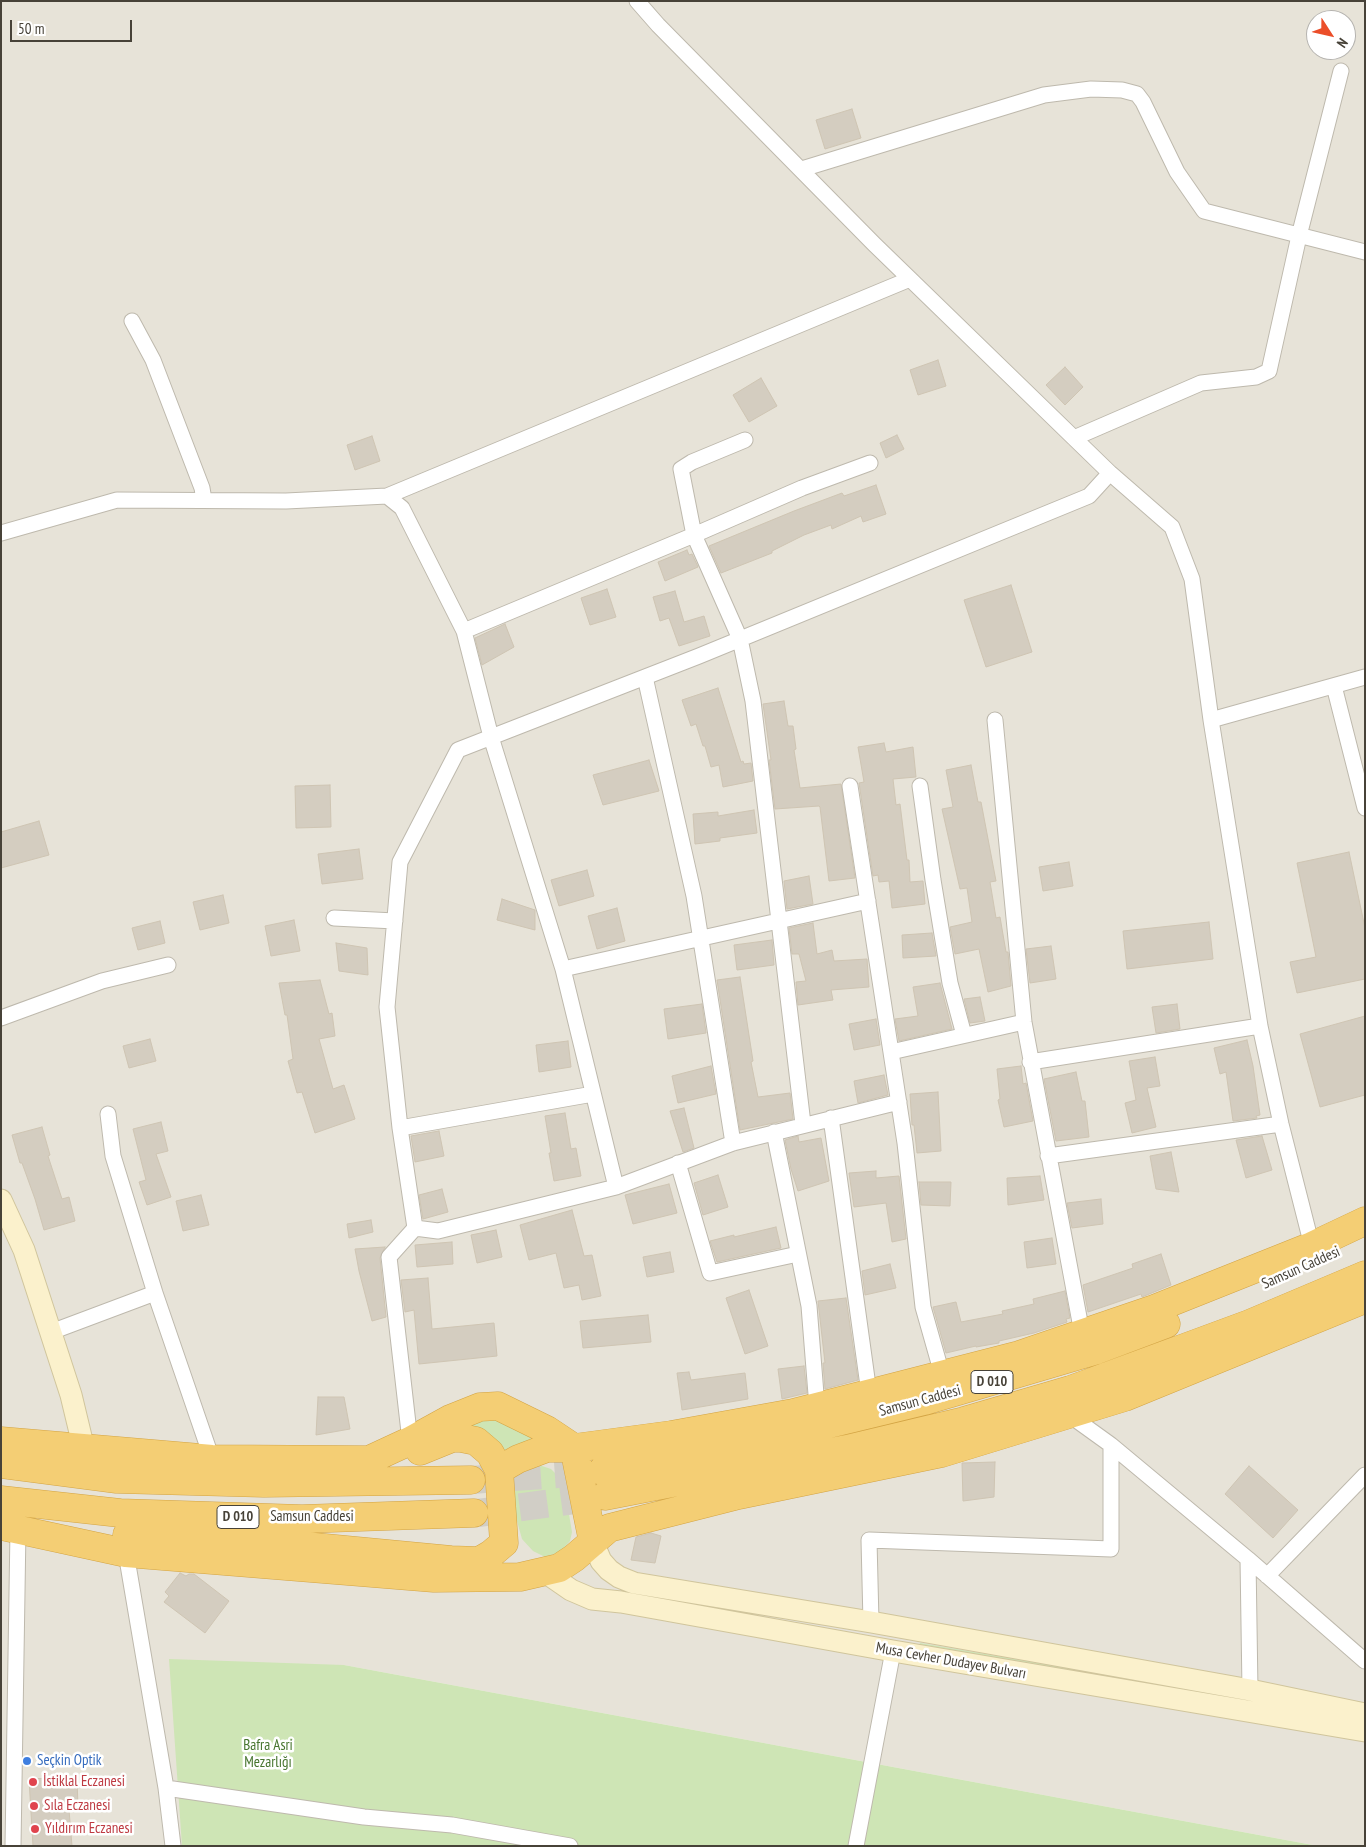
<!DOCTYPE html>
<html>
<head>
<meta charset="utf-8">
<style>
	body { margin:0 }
	#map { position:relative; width:1366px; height:1847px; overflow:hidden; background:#f4f1ea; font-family:"PT Sans Narrow",sans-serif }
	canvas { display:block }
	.frame { position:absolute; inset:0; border:2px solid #474238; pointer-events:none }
	.north { position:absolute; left:1306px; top:10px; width:50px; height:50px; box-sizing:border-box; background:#fff; border:1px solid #b5b3af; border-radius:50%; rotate:125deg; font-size:14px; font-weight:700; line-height:20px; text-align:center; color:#474238 }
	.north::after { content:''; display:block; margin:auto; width:18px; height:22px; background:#eb4e29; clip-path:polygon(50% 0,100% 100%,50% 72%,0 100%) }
	.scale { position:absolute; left:10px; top:20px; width:122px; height:22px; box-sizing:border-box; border:2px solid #474238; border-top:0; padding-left:6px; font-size:15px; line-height:18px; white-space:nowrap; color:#474238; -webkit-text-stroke:4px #fff; paint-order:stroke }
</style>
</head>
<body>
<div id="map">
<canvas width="1366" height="1847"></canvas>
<div class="frame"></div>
<div class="north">N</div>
<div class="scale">50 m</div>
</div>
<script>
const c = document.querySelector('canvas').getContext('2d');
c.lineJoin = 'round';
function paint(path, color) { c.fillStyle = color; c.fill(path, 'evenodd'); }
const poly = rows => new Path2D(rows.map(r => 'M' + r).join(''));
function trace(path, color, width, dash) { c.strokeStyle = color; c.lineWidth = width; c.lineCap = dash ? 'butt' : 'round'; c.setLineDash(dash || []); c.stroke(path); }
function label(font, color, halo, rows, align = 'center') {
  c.font = font + ' "PT Sans Narrow",sans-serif'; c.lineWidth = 5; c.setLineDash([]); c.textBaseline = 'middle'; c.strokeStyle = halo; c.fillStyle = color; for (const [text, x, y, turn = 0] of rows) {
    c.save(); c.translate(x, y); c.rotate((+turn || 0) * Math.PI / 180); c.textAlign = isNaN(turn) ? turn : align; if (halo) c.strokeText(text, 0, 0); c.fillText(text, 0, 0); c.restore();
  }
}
const residential = poly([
	[1,1,1365,1,1365,1846,1318,1846,344,1665,188,1846,1,1846],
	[1316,20,1346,20,1346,50,1316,50]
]);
const green = poly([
	[493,1417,545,1441,517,1444,508,1448,501,1456,457,1427],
	[539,1465,551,1469,559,1477,564,1485,572,1532,570,1541,560,1552,545,1557,533,1551,522,1539,510,1496,515,1480,522,1473,531,1467],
	[920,1643,1365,1718,1365,1722,919,1646],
	[169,1659,344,1665,1318,1846,182,1846]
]);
const building = poly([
	[852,109,861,138,825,149,816,120,852,109],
	[938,360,946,386,918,395,910,370,938,360],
	[1065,367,1083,387,1065,405,1046,385,1065,367],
	[761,378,777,406,749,422,733,395,761,378],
	[897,435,904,449,886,458,880,443,897,435],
	[372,436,380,461,355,470,347,445,372,436],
	[876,485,886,514,863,522,861,516,832,529,831,525,804,535,772,551,772,553,721,573,709,546,794,511,842,493,844,496,876,485],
	[687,550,689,555,692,554,698,567,665,581,658,562,687,550],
	[1011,585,1032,652,986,667,964,600,1011,585],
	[607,589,616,617,590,625,581,598,607,589],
	[675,591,684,622,704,616,710,636,679,646,669,618,660,621,653,597,675,591],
	[505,624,514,647,482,665,475,638,505,624],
	[718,688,741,762,743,761,744,764,751,763,753,781,723,787,719,765,711,767,705,746,703,746,696,724,691,726,682,700,718,688],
	[784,701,788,726,793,726,796,749,794,750,800,788,841,784,855,878,829,881,820,807,819,806,775,809,769,760,771,760,763,704,784,701],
	[884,743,886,752,913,747,916,777,893,779,896,805,900,804,907,860,909,860,910,882,923,881,925,904,892,908,889,881,879,882,878,875,873,876,859,783,864,782,858,747,884,743],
	[649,760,659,791,603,805,593,775,649,760],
	[971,765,978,802,981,802,996,881,990,882,996,918,1000,917,1006,952,1008,952,1011,986,988,992,979,949,955,954,950,927,972,922,967,888,960,889,942,809,953,807,946,770,971,765],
	[330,785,331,827,296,828,295,786,330,785],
	[754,810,757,833,720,838,720,841,695,844,693,814,718,812,718,816,754,810],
	[39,821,49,855,1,868,1,832,39,821],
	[359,849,363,879,322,884,318,854,359,849],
	[1349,852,1365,928,1365,979,1297,993,1290,962,1316,957,1297,863,1349,852],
	[1069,862,1073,886,1043,891,1039,867,1069,862],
	[587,870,594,896,559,906,551,880,587,870],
	[809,876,813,904,787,909,784,881,809,876],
	[223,895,229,923,200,930,193,902,223,895],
	[502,899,535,910,535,930,497,920,502,899],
	[617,908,625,941,597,949,588,916,617,908],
	[294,920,300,951,271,956,265,926,294,920],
	[160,921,165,943,138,950,132,928,160,921],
	[1209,922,1213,959,1127,969,1123,931,1209,922],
	[813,923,817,954,832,950,834,961,867,959,869,987,831,990,833,1000,798,1005,796,982,806,981,799,954,792,954,789,928,813,923],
	[932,933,936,956,903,958,902,935,932,933],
	[772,940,774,965,737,970,734,945,772,940],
	[336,943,367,948,368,975,339,971,336,943],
	[1051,946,1056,979,1030,983,1026,949,1051,946],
	[740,977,753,1061,751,1062,758,1097,790,1093,793,1119,740,1130,717,980,740,977],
	[320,980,329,1014,332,1013,335,1036,319,1039,333,1089,344,1085,355,1119,315,1133,302,1092,297,1093,288,1061,293,1059,287,1015,285,1015,279,983,320,980],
	[940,983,952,1029,899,1041,895,1019,918,1016,913,987,940,983],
	[980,997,985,1021,970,1023,964,999,980,997],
	[702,1004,706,1033,668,1039,664,1009,702,1004],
	[1177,1004,1180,1029,1156,1033,1152,1007,1177,1004],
	[1365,1016,1365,1095,1320,1107,1300,1034,1365,1016],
	[876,1019,880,1045,854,1050,849,1024,876,1019],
	[150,1039,156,1061,129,1068,123,1046,150,1039],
	[1247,1040,1253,1066,1260,1115,1256,1116,1257,1118,1233,1121,1226,1072,1220,1074,1214,1048,1247,1040],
	[568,1041,571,1067,539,1072,536,1045,568,1041],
	[1155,1057,1160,1086,1147,1088,1156,1127,1132,1133,1125,1103,1136,1100,1129,1061,1155,1057],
	[711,1066,716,1094,678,1103,672,1076,711,1066],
	[1021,1066,1023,1084,1026,1083,1033,1121,1004,1127,998,1100,1000,1099,997,1069,1021,1066],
	[1076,1072,1082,1101,1085,1101,1089,1137,1056,1141,1044,1079,1076,1072],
	[884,1075,888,1095,858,1103,854,1081,884,1075],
	[938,1092,941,1151,917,1153,914,1125,912,1125,910,1094,938,1092],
	[684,1108,694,1148,683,1152,670,1111,684,1108],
	[565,1113,571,1149,576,1148,581,1176,554,1181,549,1153,551,1153,545,1116,565,1113],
	[161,1122,168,1151,156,1154,171,1197,147,1205,139,1182,146,1180,133,1129,161,1122],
	[42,1127,50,1155,48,1156,62,1199,69,1197,75,1221,44,1230,35,1199,22,1163,20,1163,12,1135,42,1127],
	[439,1131,444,1156,415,1162,411,1136,439,1131],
	[798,1136,799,1142,821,1138,829,1181,798,1191,791,1169,785,1140,798,1136],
	[1262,1136,1272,1170,1246,1178,1236,1140,1262,1136],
	[1171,1152,1179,1192,1156,1189,1150,1156,1171,1152],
	[876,1171,876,1178,899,1176,906,1239,892,1242,886,1203,854,1207,849,1173,876,1171],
	[718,1175,728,1207,703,1215,694,1183,718,1175],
	[1040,1176,1044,1200,1008,1205,1007,1178,1040,1176],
	[919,1182,951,1182,950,1206,921,1205,919,1182],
	[669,1184,677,1213,633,1224,625,1195,669,1184],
	[442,1189,448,1212,423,1219,419,1195,442,1189],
	[201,1195,209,1225,183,1231,176,1201,201,1195],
	[1101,1199,1103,1224,1072,1228,1067,1203,1101,1199],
	[572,1210,584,1256,592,1255,601,1296,582,1300,579,1285,564,1288,556,1253,529,1260,520,1225,572,1210],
	[371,1220,373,1232,349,1238,347,1224,371,1220],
	[776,1227,781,1248,717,1262,710,1241,734,1235,734,1237,776,1227],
	[496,1230,502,1257,477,1263,471,1235,496,1230],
	[1052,1238,1056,1264,1027,1268,1024,1242,1052,1238],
	[452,1242,453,1264,417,1267,415,1245,452,1242],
	[385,1247,380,1258,386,1317,372,1321,359,1271,355,1249,385,1247],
	[670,1252,674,1272,647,1277,643,1257,670,1252],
	[1161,1254,1171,1285,1142,1297,1141,1294,1088,1312,1083,1285,1133,1268,1132,1264,1161,1254],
	[890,1264,896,1288,865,1295,862,1271,890,1264],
	[428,1278,432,1329,494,1323,497,1356,419,1364,414,1310,405,1312,401,1280,428,1278],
	[749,1290,768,1346,745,1354,726,1298,749,1290],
	[1065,1291,1070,1318,1066,1319,1067,1322,1034,1333,999,1341,999,1343,976,1347,976,1346,946,1353,933,1307,956,1302,961,1322,1003,1314,1002,1311,1034,1304,1033,1299,1065,1291],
	[846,1298,858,1380,825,1389,823,1363,825,1363,818,1301,846,1298],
	[648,1315,651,1342,583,1348,580,1321,648,1315],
	[804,1366,807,1393,782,1399,778,1369,804,1366],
	[689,1372,691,1380,745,1373,748,1399,682,1410,677,1373,689,1372],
	[318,1397,344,1397,350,1429,316,1435,318,1397],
	[995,1462,994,1497,963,1501,962,1463,995,1462],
	[1249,1466,1298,1510,1273,1538,1225,1494,1249,1466],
	[651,1533,661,1536,655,1563,631,1560,636,1537,651,1533],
	[180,1573,186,1576,189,1574,194,1574,229,1601,205,1633,164,1602,169,1596,165,1592,180,1573],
	[77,1777,78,1809,69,1810,72,1846,33,1846,29,1779,77,1777]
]);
const highwayTunnel = poly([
	[471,1480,602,1471],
	[478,1513,605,1496]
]);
const street = poly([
	[637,1,658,25,874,244,1110,473,1172,527,1192,579,1211,720,1260,1026,1281,1124,1312,1246],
	[802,169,1044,95,1091,89,1122,90,1137,94,1143,102,1177,172,1204,211,1365,252],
	[132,321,153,360,202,488,204,500],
	[1074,438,1201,383,1256,377,1269,371,1299,236,1341,71],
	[745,440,692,462,681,469,694,535,740,639,753,701,803,1124],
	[387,496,402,508,464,631,491,737,563,969,616,1187],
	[1,533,117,500,286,501,387,496,910,279],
	[464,631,694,535,802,488,870,463],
	[645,677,694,896,733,1143],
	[1334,686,1365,808],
	[995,720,1024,1022,1082,1333],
	[1211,720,1365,677],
	[850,786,905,1143,923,1307,942,1374],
	[920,786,933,880,950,983,964,1035],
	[334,918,395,921],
	[563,969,868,901],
	[1,1018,102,981,168,965],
	[891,1052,1024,1022],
	[1030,1062,1260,1026],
	[108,1114,113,1156,155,1293,212,1459],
	[831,1118,869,1393],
	[400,1128,593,1094],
	[774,1132,809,1306,817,1407],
	[1048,1156,1281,1124],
	[678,1163,710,1273,798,1254],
	[415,1228,438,1231,616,1187,733,1143,899,1102],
	[51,1332,155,1293],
	[1068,1414,1111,1445,1248,1559,1365,1661],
	[410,1441,389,1257,415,1228,400,1128,387,1007,400,862,458,750,699,656,1089,496,1110,473],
	[126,1553,166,1788,173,1846],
	[1248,1559,1250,1690],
	[1267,1576,1365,1475],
	[871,1622,869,1540,1111,1549,1111,1445],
	[166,1788,364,1817,452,1825,570,1846],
	[13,1846,18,1529],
	[856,1846,893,1651]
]);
const secondary = poly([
	[1,1200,24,1250,71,1395,84,1449],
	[593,1542,601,1561,609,1570,619,1577,634,1583,871,1622,1250,1690,1365,1714],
	[545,1572,571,1590,592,1599,621,1602,893,1651,1365,1731]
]);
const highway = poly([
	[1,1441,212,1459,369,1460,410,1441,450,1419,480,1407,498,1406,547,1430,574,1448,671,1435,793,1413,1019,1355,1154,1309,1312,1246,1365,1221],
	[1,1464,117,1479,264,1483,471,1480],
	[499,1470,518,1459,547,1448,574,1448,593,1542],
	[602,1471,825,1425,924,1401,1097,1350,1166,1324],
	[605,1496,847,1449,964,1421,1070,1390,1249,1324,1365,1275],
	[1,1500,120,1513,302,1519,474,1513],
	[1,1526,126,1553,434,1578,520,1577,559,1568,574,1558,609,1528,739,1495,942,1453,1125,1397,1365,1299],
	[126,1553,127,1535,136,1530,451,1560,479,1561,491,1554,504,1543,499,1470,490,1453,476,1441,461,1438,452,1438,420,1451]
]);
const markers = [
	[27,1761,5,"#3f7fe0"],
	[33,1782,5,"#e0444e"],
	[34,1806,5,"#e0444e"],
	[35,1829,5,"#e0444e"]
];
const shields = [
	[992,1382,42],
	[238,1517,42]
];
const shieldNames = [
	["D 010",992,1382],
	["D 010",238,1517]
];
const streetNames = [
	["Samsun Caddesi",1301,1268,-24],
	["Samsun Caddesi",920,1401,-15],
	["Samsun Caddesi",312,1517],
	["Musa Cevher Dudayev Bulvarı",951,1661,10]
];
const parkNames = [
	["Bafra Asri",268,1746],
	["Mezarlığı",268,1763]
];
const shopNames = [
	["Seçkin Optik",37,1761]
];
const healthNames = [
	["İstiklal Eczanesi",43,1782],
	["Sıla Eczanesi",44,1806],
	["Yıldırım Eczanesi",45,1829]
];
paint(residential, '#e7e3d8');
paint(green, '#cee5b5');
paint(building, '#d4cdc0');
trace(building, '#cfc5b3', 1);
trace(highwayTunnel, '#d1cec6', 28, [28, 14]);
trace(street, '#beb9ad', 17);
trace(secondary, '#d0c59c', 23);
trace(highway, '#d3a444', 29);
trace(street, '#fff', 15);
trace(secondary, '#fbf1cc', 21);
trace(highway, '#f4ce74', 28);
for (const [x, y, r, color] of markers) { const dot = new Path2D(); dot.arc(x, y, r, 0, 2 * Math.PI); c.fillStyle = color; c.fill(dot); trace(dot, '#fff', 2); }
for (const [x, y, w] of shields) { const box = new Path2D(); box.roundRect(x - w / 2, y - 11.5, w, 23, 4); c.fillStyle = '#fff'; c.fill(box); trace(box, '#474238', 1); }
label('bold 14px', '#474238', null, shieldNames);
label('15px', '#474238', '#fff', streetNames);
label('15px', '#47752f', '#fff', parkNames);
label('15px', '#366cbe', '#fff', shopNames, 'left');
label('15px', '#be3a42', '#fff', healthNames, 'left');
</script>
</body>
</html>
